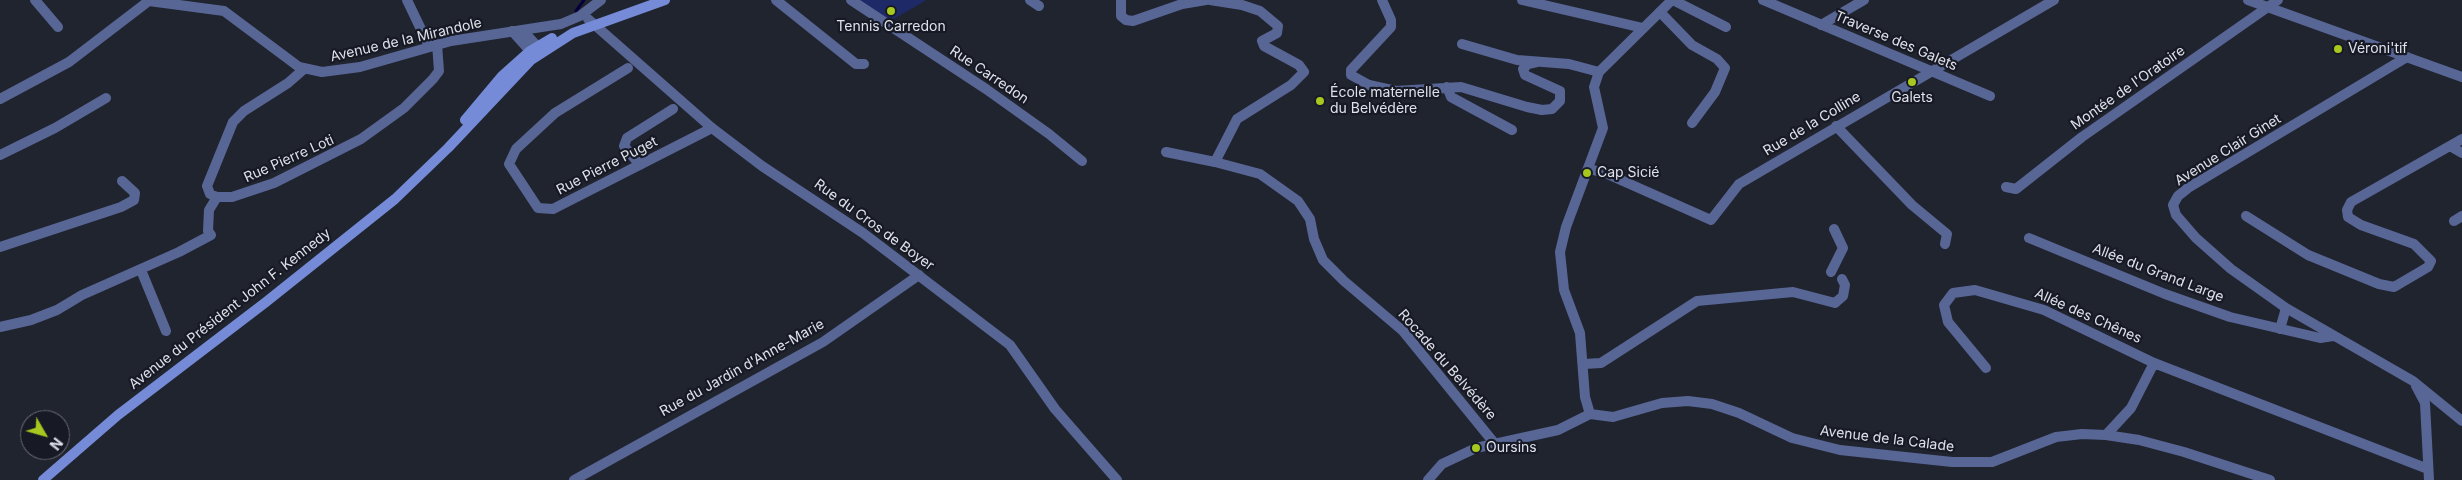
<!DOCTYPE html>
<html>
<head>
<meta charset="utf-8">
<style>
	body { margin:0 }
	#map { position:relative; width:2462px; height:480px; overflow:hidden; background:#20242f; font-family:Inter,sans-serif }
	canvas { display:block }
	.north { position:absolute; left:20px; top:410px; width:50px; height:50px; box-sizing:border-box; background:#171a25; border:1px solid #676a73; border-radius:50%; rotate:128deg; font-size:14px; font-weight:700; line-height:20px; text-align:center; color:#dee1e9 }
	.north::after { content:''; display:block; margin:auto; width:18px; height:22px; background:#a7c81e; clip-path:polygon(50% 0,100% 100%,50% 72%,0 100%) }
</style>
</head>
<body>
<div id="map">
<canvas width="2462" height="480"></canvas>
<div class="north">N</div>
</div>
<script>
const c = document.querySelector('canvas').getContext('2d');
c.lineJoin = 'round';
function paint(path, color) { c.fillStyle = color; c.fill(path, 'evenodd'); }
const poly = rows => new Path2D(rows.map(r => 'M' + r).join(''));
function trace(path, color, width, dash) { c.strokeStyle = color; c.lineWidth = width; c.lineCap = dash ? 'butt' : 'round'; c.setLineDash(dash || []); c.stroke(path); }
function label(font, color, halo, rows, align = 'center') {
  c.font = font + ' Inter,sans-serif'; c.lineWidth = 4.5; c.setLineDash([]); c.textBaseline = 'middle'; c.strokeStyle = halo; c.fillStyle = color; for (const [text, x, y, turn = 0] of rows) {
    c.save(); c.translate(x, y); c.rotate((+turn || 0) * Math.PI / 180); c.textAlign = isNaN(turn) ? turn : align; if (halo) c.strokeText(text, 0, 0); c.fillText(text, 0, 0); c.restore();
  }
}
const green = poly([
	[859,0,924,0,925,1,890,21]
]);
const stream = poly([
	[576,11,584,0]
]);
const minor = poly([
	[35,0,58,27],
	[407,0,429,46],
	[776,0,856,64,864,64],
	[851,0,986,89,1049,134,1082,161],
	[1030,0,1039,6],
	[1121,0,1121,16,1126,20,1133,21,1182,4,1206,0],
	[1210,0,1242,5,1260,11,1278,26,1277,33,1262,41,1264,46,1299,65,1304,72,1291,85,1237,119,1215,162,1260,174,1298,201,1310,219,1314,239,1323,260,1344,281,1403,331,1495,444],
	[1382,0,1391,20,1391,27,1351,70,1351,75,1369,85,1396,91,1461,87,1527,107,1542,110,1552,109,1560,101,1560,91,1525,75,1523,69,1528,64,1537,62],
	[1522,0,1643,28],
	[1673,0,1726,27],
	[1763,0,1990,96],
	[149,1,224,11,299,67,322,72,360,67,451,41,561,24,580,16,601,0],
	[1660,12,1692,45,1717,59,1725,68,1715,92,1692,123],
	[1821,25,1864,0],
	[522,30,537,46,535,53],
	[512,31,530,51,538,50],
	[1462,44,1517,60,1569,64,1599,72],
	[2407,57,2188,188,2178,196,2173,205,2176,215,2196,238,2231,269,2286,308,2413,381,2462,421],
	[628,68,555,113,516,149,509,164,538,208,553,209,712,128],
	[1447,87,1451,97,1512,130],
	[1836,126,1912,205,1947,234,1945,244],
	[2450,146,2462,153],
	[1166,152,1215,162],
	[0,155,55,128,106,98],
	[640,165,624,146,627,138,673,109],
	[1589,169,1605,173,1711,220,1739,184,2054,0],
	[2006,187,2016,189,2082,137,2278,0],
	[217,197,210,194,207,186,233,122,244,111,288,83,304,69],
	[2246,216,2308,255,2379,284,2394,287,2428,267,2431,261,2414,244,2361,225,2348,217,2347,210,2351,202,2462,139],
	[2454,221,2462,216],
	[2029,238,2165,294,2230,317,2320,338,2333,336],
	[0,247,121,207,134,200,135,193,122,181],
	[141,270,166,331],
	[1831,272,1843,248,1834,229],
	[0,327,31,320,57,310,82,295,179,252,211,235,208,231,209,210,217,197,232,197,274,183,361,139,404,108,433,79,439,71,437,44],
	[2280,329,2286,308],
	[1584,364,1601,363,1697,301,1793,292,1835,303,1843,296,1845,285,1842,279],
	[1986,368,1948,322,1944,305,1953,293,1975,290,2044,310,2154,363,2428,469],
	[2416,386,2425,403,2429,480],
	[2106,435,2131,408,2154,363],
	[574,480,823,342,919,275]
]);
const tertiary = poly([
	[2248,0,2462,77],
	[588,19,712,128,762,166,863,233,1010,345,1055,409,1117,480],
	[0,99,69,62,150,0],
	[1590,414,1585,397,1580,333,1564,290,1560,252,1566,227,1603,128,1594,87,1599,72,1672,0],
	[1428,480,1442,464,1476,448,1558,430,1590,414,1613,417,1662,403,1688,401,1712,404,1739,413,1792,438,1840,450,1952,462,1992,462,2056,437,2082,434,2106,435,2139,440,2184,452,2270,480]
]);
const secondary = poly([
	[465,120,502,76,530,51,552,38],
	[43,480,118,415,266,302,395,199,448,148,531,60,573,33,665,0]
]);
const markers = [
	[891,11,5,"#a7c81e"],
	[2338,49,5,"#a7c81e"],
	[1912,82,5,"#a7c81e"],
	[1320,101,5,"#a7c81e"],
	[1587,173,5,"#a7c81e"],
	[1476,448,5,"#a7c81e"]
];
const poiNames = [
	["Tennis Carredon",891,27,"center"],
	["Véroni'tif",2348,49],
	["École maternelle",1330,93],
	["du Belvédère",1330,109],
	["Galets",1912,98,"center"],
	["Cap Sicié",1597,173],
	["Oursins",1486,448]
];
const streetNames = [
	["Avenue de la Mirandole",406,40,-13],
	["Traverse des Galets",1896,41,23],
	["Rue Carredon",989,75,34],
	["Montée de l'Oratoire",2128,88,-35],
	["Rue de la Colline",1812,124,-31],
	["Avenue Clair Ginet",2228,150,-32],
	["Rue Pierre Loti",289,159,-24],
	["Rue Pierre Puget",607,166,-27],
	["Rue du Cros de Boyer",874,225,36],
	["Allée du Grand Large",2158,273,21],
	["Avenue du Président John F. Kennedy",230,309,-38],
	["Allée des Chênes",2088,316,24],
	["Rocade du Belvédère",1447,365,49],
	["Rue du Jardin d'Anne-Marie",742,368,-29],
	["Avenue de la Calade",1887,439,7]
];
paint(green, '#1e2967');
trace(stream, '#05003b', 3);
trace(minor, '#586695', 10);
trace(tertiary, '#586695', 10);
trace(secondary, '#758bd7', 10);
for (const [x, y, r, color] of markers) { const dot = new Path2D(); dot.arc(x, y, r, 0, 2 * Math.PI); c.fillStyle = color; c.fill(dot); trace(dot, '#171a25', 2); }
label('14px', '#dee1e9', '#171a25', poiNames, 'left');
label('14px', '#dee1e9', '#171a25', streetNames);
</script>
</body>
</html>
